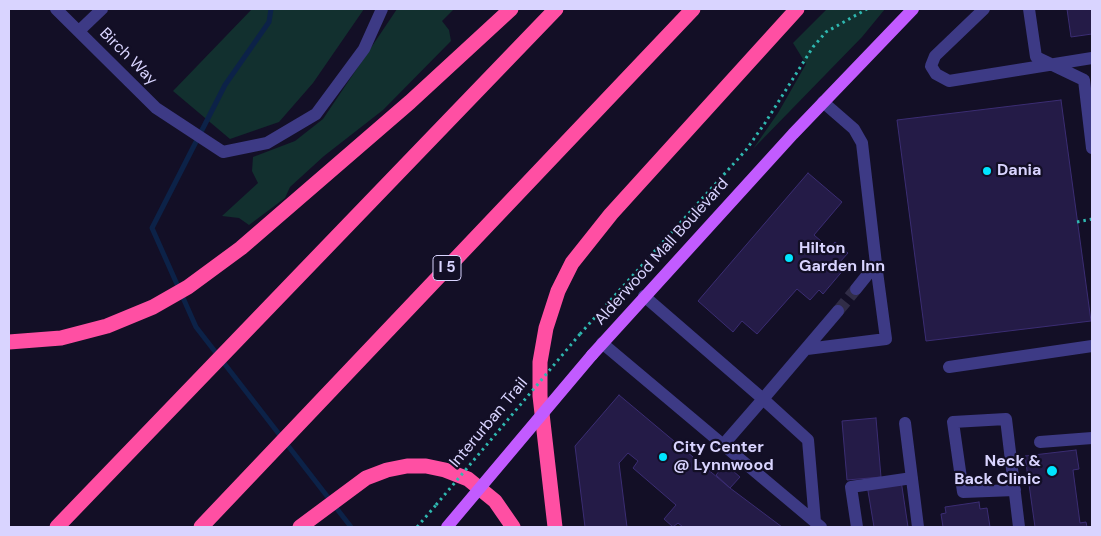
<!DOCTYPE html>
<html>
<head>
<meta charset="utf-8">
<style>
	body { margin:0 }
	#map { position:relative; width:1101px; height:536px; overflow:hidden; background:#130f26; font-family:"DM Sans",sans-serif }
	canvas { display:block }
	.frame { position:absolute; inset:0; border:10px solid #d9d4ff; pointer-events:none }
</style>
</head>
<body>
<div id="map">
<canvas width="1101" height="536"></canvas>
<div class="frame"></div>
</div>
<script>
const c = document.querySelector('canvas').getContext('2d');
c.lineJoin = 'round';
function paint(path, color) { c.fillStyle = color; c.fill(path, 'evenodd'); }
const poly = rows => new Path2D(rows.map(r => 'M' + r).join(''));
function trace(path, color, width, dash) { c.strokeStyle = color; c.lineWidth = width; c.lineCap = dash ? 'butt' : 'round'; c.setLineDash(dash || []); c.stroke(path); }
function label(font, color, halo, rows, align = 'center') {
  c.font = font + ' "DM Sans",sans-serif'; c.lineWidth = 4.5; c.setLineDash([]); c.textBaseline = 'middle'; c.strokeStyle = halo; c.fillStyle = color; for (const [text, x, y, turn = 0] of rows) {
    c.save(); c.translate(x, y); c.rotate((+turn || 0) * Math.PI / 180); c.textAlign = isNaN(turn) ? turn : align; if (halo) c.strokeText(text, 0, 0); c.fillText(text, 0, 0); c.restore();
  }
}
const green = poly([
	[252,9,364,9,313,83,279,122,230,139,173,91],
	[397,9,454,9,442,21,449,30,451,41,383,110,324,156,290,187,285,198,249,225,239,218,222,216,258,183,252,171,253,157,295,141,323,119],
	[827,9,885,9,862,37,753,149,778,113,806,64,793,43]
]);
const stream = poly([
	[271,9,269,22,225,85,152,228,196,327,351,527]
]);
const building = poly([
	[1067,9,1092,9,1092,34,1071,37,1067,9],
	[1061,100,1091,321,926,341,897,120,1061,100],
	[808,173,842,202,814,235,829,248,835,242,848,253,839,263,845,268,823,294,819,290,810,300,797,289,757,334,742,321,733,332,698,301,808,173],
	[619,395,730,488,782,527,683,527,678,523,673,527,664,519,676,505,633,468,638,461,628,453,619,463,627,527,585,527,575,446,619,395],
	[876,418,881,477,847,480,842,421,876,418],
	[1076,450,1079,469,1073,470,1080,523,1086,522,1087,527,1035,527,1025,456,1076,450],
	[725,464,740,477,730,488,716,475,725,464],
	[901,480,908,527,874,527,867,485,901,480],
	[979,502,980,509,987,508,990,527,943,527,941,514,946,513,945,507,979,502]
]);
const minorTunnel = poly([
	[838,311,856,289]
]);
const path = poly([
	[1077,222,1092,219],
	[580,334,746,150,765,123,813,47,826,32,867,9],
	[417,527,436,505]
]);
const minor = poly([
	[56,9,156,108,223,152,267,143,316,114,364,49,382,9],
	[984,9,935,56,931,66,936,74,949,81,1092,58],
	[1029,9,1036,57,1084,80,1092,148],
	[79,31,102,9],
	[823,102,854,129,862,143,876,264,856,289],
	[644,296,763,399,838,311],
	[602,343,821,527],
	[807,349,886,339,876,264],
	[949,367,1092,346],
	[905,423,918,527],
	[1040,442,1092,438],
	[723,445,763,399,808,440,815,522],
	[1015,490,963,492,953,422,1006,419,1019,527],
	[857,527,851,487,912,478]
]);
const major = poly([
	[592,355,793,134,913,9]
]);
const highway = poly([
	[9,342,61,338,107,326,153,307,188,287,241,248,410,102,511,9],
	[57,527,556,9],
	[201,527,693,9],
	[300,527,366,478,387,470,407,466,426,466,445,470,468,479,495,501,513,527],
	[555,527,540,396,540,362,546,328,558,291,572,263,611,214,797,9]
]);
const pathBridge = poly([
	[436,505,580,334]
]);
const majorBridge = poly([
	[447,527,592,355]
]);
const markers = [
	[987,171,5,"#00e5ff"],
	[789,258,5,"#00e5ff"],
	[663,457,5,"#00e5ff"],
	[1052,471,6,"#00e5ff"]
];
const shields = [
	[447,268,28]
];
const shieldNames = [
	["I 5",447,268]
];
const streetNames = [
	["Birch Way",128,57,45],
	["Alderwood Mall Boulevard",662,252,-48],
	["Interurban Trail",489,423,-50]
];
const poiNames = [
	["Dania",997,171],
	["Hilton",799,249],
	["Garden Inn",799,267],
	["City Center",673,448],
	["@ Lynnwood",673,466],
	["Neck &",1041,462,"right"],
	["Back Clinic",1041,480,"right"]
];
paint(green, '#12302f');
trace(stream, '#0c2248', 5);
paint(building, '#241b47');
trace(building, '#3b2d73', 1);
trace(minorTunnel, '#312d47', 12, [12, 6]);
trace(path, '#2fb8b0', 3, [2.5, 4]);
trace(minor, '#3d3a85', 12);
trace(major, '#c25bff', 12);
trace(highway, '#ff4fa3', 15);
trace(pathBridge, '#2fb8b0', 3, [2.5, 4]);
trace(majorBridge, '#c25bff', 12);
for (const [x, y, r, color] of markers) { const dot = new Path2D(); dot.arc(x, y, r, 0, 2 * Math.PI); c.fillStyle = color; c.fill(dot); trace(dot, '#130f26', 2); }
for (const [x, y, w] of shields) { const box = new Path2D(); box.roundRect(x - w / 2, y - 12.5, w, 25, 4); c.fillStyle = '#130f26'; c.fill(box); trace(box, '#d9d4ff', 1); }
label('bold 15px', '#d9d4ff', null, shieldNames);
label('16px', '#d9d4ff', '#130f26', streetNames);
label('bold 16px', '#d9d4ff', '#130f26', poiNames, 'left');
</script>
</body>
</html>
